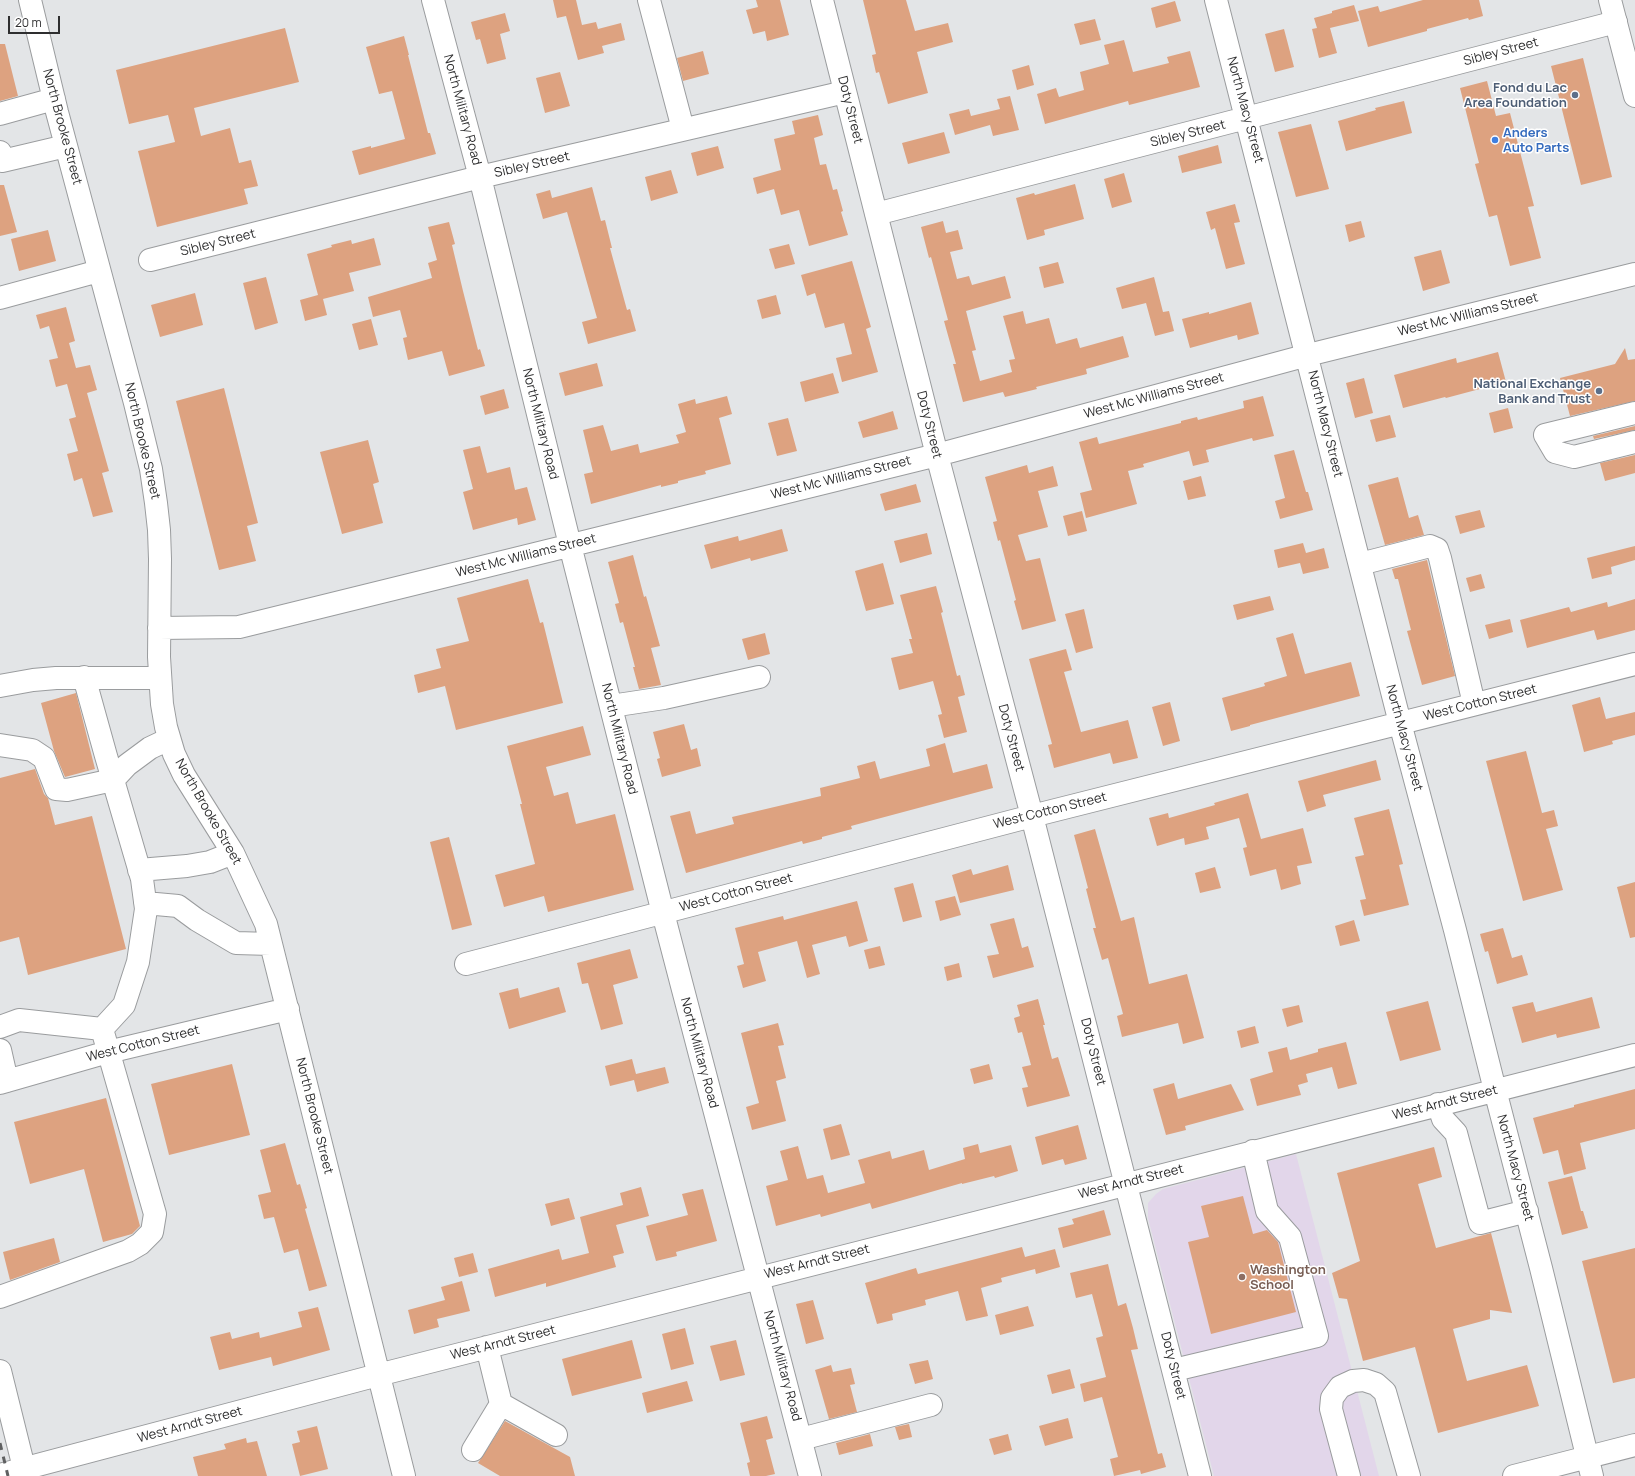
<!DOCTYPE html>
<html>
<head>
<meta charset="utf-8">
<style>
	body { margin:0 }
	#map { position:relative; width:1635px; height:1476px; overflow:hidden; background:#e3e5e7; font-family:Manrope,sans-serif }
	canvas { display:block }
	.scale { position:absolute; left:8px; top:16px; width:52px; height:18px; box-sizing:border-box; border:2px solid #2e2e2f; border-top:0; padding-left:5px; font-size:12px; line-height:14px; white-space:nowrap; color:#2e2e2f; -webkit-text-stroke:3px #fff; paint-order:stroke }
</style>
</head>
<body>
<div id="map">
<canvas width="1635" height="1476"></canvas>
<div class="scale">20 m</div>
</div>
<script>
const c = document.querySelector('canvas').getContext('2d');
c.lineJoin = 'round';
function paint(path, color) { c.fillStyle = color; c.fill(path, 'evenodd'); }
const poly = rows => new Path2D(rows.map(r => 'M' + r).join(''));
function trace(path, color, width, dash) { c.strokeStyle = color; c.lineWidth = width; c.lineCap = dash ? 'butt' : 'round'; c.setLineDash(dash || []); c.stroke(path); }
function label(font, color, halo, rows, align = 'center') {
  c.font = font + ' Manrope,sans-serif'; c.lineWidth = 3; c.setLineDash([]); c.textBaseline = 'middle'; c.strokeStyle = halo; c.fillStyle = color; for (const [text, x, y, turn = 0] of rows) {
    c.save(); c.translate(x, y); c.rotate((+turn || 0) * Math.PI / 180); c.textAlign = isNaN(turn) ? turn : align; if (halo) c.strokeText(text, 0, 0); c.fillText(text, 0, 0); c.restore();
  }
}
const education = poly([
	[1296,1154,1379,1476,1214,1476,1148,1218,1148,1203,1156,1194,1163,1189]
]);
const building = poly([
	[553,0,576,0,582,25,596,22,598,29,621,23,625,40,602,46,604,53,578,60,566,16,557,18],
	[756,0,780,0,789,35,767,41,765,31,753,34,746,10,758,7],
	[863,0,906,0,915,31,948,23,953,42,917,52,928,93,888,104,879,72,876,73,872,55,876,54],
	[1423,0,1479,0,1483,16,1469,20,1468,18,1427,29,1427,31,1368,47,1358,11,1378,6,1380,12],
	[1175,1,1181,21,1156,28,1151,8],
	[1354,5,1359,21,1330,28,1337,53,1319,58,1312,29,1317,28,1314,18,1332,13,1332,11],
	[505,13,510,31,500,34,506,59,487,64,480,39,476,40,471,22],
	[1095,19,1101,40,1080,45,1074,24],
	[285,28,299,82,194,108,201,136,230,128,239,163,251,160,258,186,244,189,248,204,157,227,138,151,175,142,168,115,129,124,116,70],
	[1284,29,1294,67,1275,72,1265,34],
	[404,36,409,55,408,55,428,133,430,133,436,154,359,175,352,151,371,146,371,148,405,139,392,91,379,94,366,47],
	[1124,40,1133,72,1169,63,1167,57,1190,51,1200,87,1129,105,1128,101,1045,124,1037,94,1056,88,1059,97,1084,90,1080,72,1109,64,1104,45],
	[0,44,5,44,18,96,0,101],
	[703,51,709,74,683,81,677,58],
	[1583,58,1612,177,1581,185,1551,66],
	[1029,65,1034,85,1017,90,1012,70],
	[560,72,570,106,545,113,536,78],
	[1487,81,1496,116,1510,113,1534,206,1528,207,1541,258,1510,266,1497,215,1489,217,1475,164,1479,163,1460,88],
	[1010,96,1019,130,993,136,990,125,955,135,949,114,969,109,971,116,1000,109,997,99],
	[1404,101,1412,133,1346,151,1338,121,1376,110,1375,108],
	[818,115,823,135,814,138,820,165,826,164,833,190,837,189,843,211,841,212,848,235,809,246,799,210,781,215,774,189,757,194,753,178,781,170,774,139,795,134,792,121],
	[1311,124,1329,189,1296,197,1278,132],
	[944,132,950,153,908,164,902,143],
	[1218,145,1222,163,1182,173,1178,156],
	[718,146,724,168,697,176,691,153],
	[671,170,678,193,651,201,645,177],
	[1124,173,1132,202,1112,208,1104,179],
	[1075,184,1084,219,1044,230,1045,235,1027,240,1016,198,1034,193,1035,195],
	[0,185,4,185,17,232,0,236],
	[592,187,601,221,605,220,612,248,610,248,627,310,630,309,636,331,588,344,582,322,597,318,567,212,543,219,536,194,550,190,552,198],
	[1235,204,1240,222,1234,223,1245,264,1226,269,1215,228,1211,230,1206,212],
	[943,221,946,233,958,230,963,249,950,252,957,279,969,276,972,285,1005,276,1011,298,966,311,976,350,972,351,980,381,1012,372,1009,360,1015,359,1003,316,1023,311,1026,324,1049,318,1056,344,1077,338,1080,348,1123,336,1129,357,1086,369,1087,374,1036,387,1037,389,1005,397,1003,392,963,402,953,364,956,364,944,321,948,320,931,257,929,258,921,227],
	[1361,221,1365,237,1349,242,1345,225],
	[449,222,455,244,452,245,463,291,478,350,480,349,485,366,449,376,442,351,408,360,403,338,407,337,400,310,373,317,368,297,432,278,428,263,437,260,428,227],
	[48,230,56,261,19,271,11,239],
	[374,238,381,265,349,273,354,291,323,299,327,315,305,321,300,300,318,295,307,254,332,247,331,245,351,240,352,244],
	[789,244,795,264,775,269,769,249],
	[1441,250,1450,283,1423,291,1414,257],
	[852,261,871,327,866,329,878,372,842,382,836,358,852,354,844,323,825,328,815,293,807,296,801,275],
	[1058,262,1064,283,1044,288,1039,267],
	[266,277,278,323,255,330,243,283],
	[1154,277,1163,312,1169,311,1174,331,1155,336,1146,303,1122,309,1116,288],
	[195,293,203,325,160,337,151,305],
	[776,295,781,314,762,319,757,300],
	[1251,302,1259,334,1238,340,1237,335,1190,348,1182,319,1209,312,1209,314],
	[66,307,75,341,69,343,76,368,90,365,97,390,87,393,109,471,102,473,113,512,93,517,82,478,74,481,67,454,78,451,69,419,76,417,67,384,56,387,49,360,58,358,49,326,40,329,36,315],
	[371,319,378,345,359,350,352,324],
	[1625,348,1628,360,1635,359,1635,401,1570,416,1560,378,1615,364],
	[1498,352,1506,382,1446,398,1445,397,1403,408,1394,375,1456,358,1457,363],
	[597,363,603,386,565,396,559,373],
	[833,373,839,393,805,402,800,382],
	[1364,378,1373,413,1355,418,1346,383],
	[224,388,258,523,247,526,256,561,219,570,176,401],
	[504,389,509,408,485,415,480,396],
	[727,396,732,414,719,418,731,464,705,471,706,474,678,481,678,483,661,487,661,485,591,504,584,474,593,472,583,430,603,425,611,451,638,444,640,453,679,443,676,435,686,432,678,404,695,399,696,404],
	[1263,396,1274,436,1253,441,1252,438,1206,450,1209,462,1193,466,1189,451,1143,464,1144,467,1128,471,1137,504,1086,518,1080,493,1092,490,1079,442,1097,437,1099,444,1181,423,1181,421,1197,417,1198,420,1244,408,1243,401],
	[1508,408,1513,428,1494,433,1489,413],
	[893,411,898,429,863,438,858,422],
	[1390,415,1396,437,1376,442,1370,420],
	[788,418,797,451,777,456,768,423],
	[1635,426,1635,430,1594,439,1593,436],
	[368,440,379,482,373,484,383,523,342,534,320,452],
	[480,446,487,473,510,467,515,490,527,487,536,520,518,525,517,518,473,530,463,492,473,489,463,450],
	[1294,450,1306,492,1308,492,1313,510,1280,519,1275,501,1285,498,1274,455],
	[1635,455,1635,473,1605,481,1600,463],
	[1027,465,1029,473,1053,466,1058,486,1038,491,1048,527,1018,535,1026,561,1040,558,1056,621,1022,630,1014,601,1016,600,1000,540,998,541,993,522,997,521,985,477],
	[1201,476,1206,496,1188,500,1183,481],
	[1398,477,1409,518,1418,515,1424,535,1385,545,1368,485],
	[916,484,921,502,885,511,880,494],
	[1480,510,1485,527,1460,534,1455,516],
	[1082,511,1087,531,1068,536,1063,516],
	[782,529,788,551,751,561,750,558,711,569,704,545,738,536,739,541],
	[927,533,932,554,900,563,894,541],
	[1303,543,1306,553,1324,548,1329,568,1303,574,1300,563,1278,568,1274,550],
	[1635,546,1635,560,1611,567,1612,574,1592,579,1587,558],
	[633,555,644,597,646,596,660,646,651,648,661,685,639,689,633,667,635,667,623,622,620,623,615,604,619,603,608,562],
	[1427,560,1455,676,1422,685,1407,631,1411,630,1398,579,1395,579,1392,569],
	[883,563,894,604,866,611,855,571],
	[1481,574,1485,588,1470,592,1466,578],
	[528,579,540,623,543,622,563,703,456,730,445,686,418,693,414,675,441,668,436,649,469,641,457,598],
	[936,586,943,612,941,613,957,676,960,675,965,695,958,697,967,732,944,738,938,715,942,714,933,681,899,690,891,658,913,653,909,639,912,639,900,595],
	[1270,596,1274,610,1237,620,1233,605],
	[1635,599,1635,630,1597,640,1594,630,1527,648,1520,620,1569,607,1571,612,1607,602,1608,607],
	[1084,609,1093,648,1076,653,1065,614],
	[1510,619,1513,632,1489,639,1485,625],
	[765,633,770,654,748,660,742,639],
	[1293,633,1305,674,1351,662,1360,696,1250,725,1250,726,1231,731,1222,698,1265,686,1264,683,1287,676,1276,638],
	[1066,649,1072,670,1064,672,1081,732,1128,720,1138,758,1113,764,1110,753,1054,768,1048,745,1052,744,1029,659],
	[76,693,95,769,65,777,54,751,41,703],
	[1600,697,1606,719,1635,712,1635,735,1612,741,1613,744,1584,752,1572,705],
	[1170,702,1180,741,1163,746,1152,707],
	[684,724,691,750,697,748,701,766,662,777,657,759,660,758,653,732],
	[583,726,591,755,546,767,554,796,568,792,576,824,615,814,634,890,548,912,544,896,504,907,495,875,535,864,520,804,522,804,507,746],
	[945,743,953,773,987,764,993,788,851,826,852,829,822,837,822,839,803,844,802,841,686,873,670,816,690,811,696,834,734,824,732,817,821,796,820,788,860,778,857,766,875,761,880,779,930,766,926,749],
	[1526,751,1542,813,1554,810,1558,826,1546,829,1563,890,1523,901,1486,761],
	[1376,760,1381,780,1323,795,1326,806,1307,812,1298,781],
	[35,769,44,794,48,798,55,825,92,816,126,949,28,975,19,937,0,942,0,778],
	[1248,793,1261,839,1303,828,1312,863,1297,866,1301,884,1281,890,1276,869,1250,876,1243,848,1247,847,1239,818,1206,827,1209,839,1185,845,1184,838,1157,846,1149,818,1168,813,1169,818,1215,805,1214,803],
	[1389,809,1403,864,1399,865,1409,905,1364,916,1360,900,1366,899,1355,857,1364,855,1354,818],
	[1095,829,1121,921,1134,917,1149,984,1187,974,1204,1038,1183,1044,1178,1023,1122,1037,1117,1016,1123,1014,1108,958,1102,960,1093,928,1096,928,1086,889,1088,888,1074,835],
	[449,837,472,925,452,930,430,842],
	[1008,865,1014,890,960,903,952,875,971,869,973,875],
	[1215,867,1221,888,1200,893,1195,873],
	[1635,882,1635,937,1630,938,1617,887],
	[913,883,922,917,903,922,894,888],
	[955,896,961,915,940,921,935,901],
	[857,901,868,941,849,947,846,936,812,945,820,974,807,978,797,941,758,952,766,981,743,988,737,966,744,964,735,928,783,916,784,920],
	[1014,918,1022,948,1028,946,1034,967,993,978,987,956,999,954,990,924],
	[1354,920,1360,941,1340,946,1335,926],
	[1503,928,1512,958,1522,955,1528,975,1497,984,1488,951,1485,952,1480,934],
	[880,946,885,965,869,969,864,950],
	[630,949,638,978,613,985,623,1024,601,1030,588,983,582,984,577,963],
	[959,963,962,977,947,981,944,967],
	[559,987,566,1012,509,1029,499,993,518,988,520,998],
	[1592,997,1600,1028,1557,1038,1556,1034,1522,1043,1512,1007,1533,1002,1536,1012],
	[1038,999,1045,1025,1043,1025,1052,1059,1058,1057,1070,1096,1027,1107,1022,1088,1028,1087,1022,1067,1031,1065,1022,1032,1018,1033,1014,1018,1020,1016,1017,1005],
	[1428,1001,1441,1050,1400,1061,1386,1012],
	[1299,1005,1303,1022,1287,1027,1282,1009],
	[778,1023,784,1045,778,1046,786,1078,776,1081,786,1121,752,1130,746,1107,759,1103,741,1033],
	[1255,1026,1259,1043,1241,1048,1237,1031],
	[1346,1042,1357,1084,1338,1089,1332,1067,1306,1074,1308,1082,1298,1085,1301,1095,1257,1106,1250,1079,1273,1072,1268,1052,1287,1047,1290,1060,1318,1052,1318,1049],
	[632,1059,636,1074,665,1067,669,1083,637,1092,634,1080,610,1086,605,1066],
	[232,1064,250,1135,169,1155,151,1084],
	[989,1064,993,1079,974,1084,970,1069],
	[1174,1083,1178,1099,1231,1084,1244,1110,1185,1126,1186,1130,1166,1135,1153,1089],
	[1635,1089,1635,1129,1580,1143,1586,1169,1564,1175,1558,1150,1543,1154,1533,1118,1574,1107,1574,1105],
	[106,1098,140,1226,132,1234,103,1242,84,1169,30,1184,14,1122],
	[841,1124,850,1155,831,1160,823,1129],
	[1078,1125,1087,1159,1065,1165,1063,1159,1042,1165,1035,1137],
	[285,1143,297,1185,300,1184,307,1208,305,1209,327,1286,309,1291,298,1249,284,1253,274,1217,264,1219,258,1195,271,1192,260,1150],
	[978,1144,980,1153,1011,1145,1018,1171,995,1178,994,1176,962,1184,962,1183,872,1209,870,1203,821,1217,820,1214,776,1226,766,1186,788,1180,780,1151,798,1146,807,1179,823,1175,828,1193,865,1183,858,1160,890,1151,892,1159,924,1150,929,1170,965,1159,963,1148],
	[1434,1147,1442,1177,1418,1184,1436,1248,1491,1233,1512,1313,1490,1310,1490,1319,1453,1329,1467,1381,1527,1365,1539,1406,1438,1433,1415,1347,1363,1361,1347,1299,1339,1298,1332,1273,1360,1261,1337,1173],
	[1572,1176,1581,1211,1583,1211,1588,1228,1562,1235,1548,1182],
	[641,1187,649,1216,616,1225,624,1253,613,1256,616,1267,546,1287,546,1283,495,1297,488,1269,559,1249,562,1260,589,1253,580,1217,623,1205,620,1193],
	[703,1189,717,1241,676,1252,677,1256,656,1261,646,1226,688,1215,682,1194],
	[1243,1196,1253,1234,1267,1230,1278,1242,1296,1312,1211,1334,1188,1242,1209,1237,1201,1206],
	[569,1198,575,1219,551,1226,545,1204],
	[1104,1210,1111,1235,1063,1248,1058,1228,1074,1224,1072,1219],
	[54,1238,60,1262,10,1280,3,1252],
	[1022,1247,1025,1257,1055,1249,1060,1267,1036,1274,1035,1269,1001,1278,1002,1282,981,1288,988,1316,966,1321,958,1291,925,1300,926,1305,892,1314,893,1320,877,1324,865,1283,916,1268,918,1274],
	[1635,1248,1635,1378,1613,1383,1582,1261],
	[473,1253,478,1272,459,1277,454,1258],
	[1108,1264,1118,1306,1126,1303,1133,1328,1138,1349,1131,1350,1158,1454,1162,1453,1166,1467,1141,1474,1140,1470,1114,1476,1110,1459,1118,1457,1102,1397,1084,1402,1080,1384,1106,1377,1096,1338,1103,1336,1092,1294,1076,1298,1070,1273],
	[462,1281,470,1311,437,1319,439,1327,414,1334,408,1310,445,1300,441,1287],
	[813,1300,824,1339,806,1344,796,1304],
	[1028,1306,1034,1326,1000,1335,995,1315],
	[318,1307,330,1350,273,1366,271,1357,219,1370,210,1337,230,1332,232,1339,259,1332,260,1338,302,1327,298,1312],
	[685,1328,694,1364,671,1370,662,1334],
	[632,1340,642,1378,572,1396,562,1359],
	[736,1340,745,1375,720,1381,710,1346],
	[928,1360,933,1379,915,1384,909,1364],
	[831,1365,833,1372,851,1368,855,1384,850,1385,857,1412,829,1419,815,1370],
	[1070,1369,1075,1388,1052,1394,1047,1375],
	[687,1381,693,1401,647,1413,642,1393],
	[767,1416,773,1438,766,1440,775,1474,766,1476,750,1476,747,1463,750,1462,740,1423],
	[1068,1418,1073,1438,1045,1446,1039,1426],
	[505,1421,570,1457,575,1476,500,1476,478,1463],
	[909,1424,912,1437,899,1440,895,1427],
	[317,1426,328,1469,300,1476,292,1444,300,1442,297,1431],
	[870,1434,873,1446,839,1455,836,1443],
	[1008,1434,1012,1450,994,1455,989,1439],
	[246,1438,247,1443,257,1441,267,1476,198,1476,193,1457,226,1449,224,1444]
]);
const minor = poly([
	[30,0,57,112,135,403,151,469,156,503,159,530,160,559,159,657,162,704,166,727,174,754,184,775,233,853,266,924,404,1476],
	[433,0,480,177,570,545,663,913,810,1476],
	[649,0,683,129],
	[822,0,937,455,1032,816,1200,1476],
	[1216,0,1400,723,1455,930,1495,1090,1541,1268,1592,1476],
	[0,114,54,99],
	[0,152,2,161,66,146],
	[876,214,1616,22],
	[150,260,480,177,845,92],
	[0,298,99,271],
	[1545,435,1555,452,1574,457,1635,442],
	[1545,435,1635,413],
	[1360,564,1430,546,1437,549,1440,558,1474,704],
	[159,628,239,627,937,455,1308,355,1635,274],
	[0,686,33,680,56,678,160,678],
	[611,706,664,698,759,677],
	[0,745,32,750,44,758,56,789,67,790,113,780,127,765,150,748,169,739],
	[139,870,187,866,210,862,233,853],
	[145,903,178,906,197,920,236,943,271,944],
	[466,964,1032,816,1635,664],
	[0,1027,19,1020,102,1029],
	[0,1050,7,1081],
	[0,1083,108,1052,288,1009],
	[1438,1104,1443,1119,1456,1133,1480,1223,1527,1211],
	[0,1297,128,1251,140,1244,152,1232,155,1214,102,1029,124,1005,138,962,146,909,142,879,106,756,84,677],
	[487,1347,501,1404,556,1435],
	[1174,1370,1317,1336,1290,1237,1267,1211,1253,1151],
	[0,1371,26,1476],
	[801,1439,931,1405],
	[473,1450,501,1404],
	[0,1475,378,1375,1635,1055],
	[1349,1476,1331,1409,1332,1398,1340,1387,1353,1381,1364,1380,1376,1384,1385,1392,1409,1476],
	[1514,1476,1635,1445]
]);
const major = poly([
	[1610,0,1635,96]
]);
const rail = poly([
	[0,1443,8,1476]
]);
const markers = [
	[1575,95,4,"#5c6f8a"],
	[1495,140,4,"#3f7fe0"],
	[1599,391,4,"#5c6f8a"],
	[1242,1277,4,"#8d6e63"]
];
const streetNames = [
	["Sibley Street",1501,52,-15],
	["North Military Road",462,110,75],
	["Doty Street",850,110,76],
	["North Macy Street",1245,110,75],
	["North Brooke Street",62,127,75],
	["Sibley Street",1188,134,-14],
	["Sibley Street",532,165,-13],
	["Sibley Street",218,243,-14],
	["West Mc Williams Street",1468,315,-14],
	["West Mc Williams Street",1154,396,-15],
	["North Military Road",540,424,76],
	["North Macy Street",1325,424,76],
	["Doty Street",929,425,76],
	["North Brooke Street",142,441,77],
	["West Mc Williams Street",841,478,-14],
	["West Mc Williams Street",526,556,-14],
	["West Cotton Street",1480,703,-14],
	["Doty Street",1011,738,75],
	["North Macy Street",1404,738,75],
	["North Military Road",619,739,76],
	["West Cotton Street",1050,811,-14],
	["North Brooke Street",208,812,60],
	["West Cotton Street",736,893,-15],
	["West Cotton Street",143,1044,-14],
	["Doty Street",1093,1052,76],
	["North Military Road",699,1053,75],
	["West Arndt Street",1445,1103,-14],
	["North Brooke Street",314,1116,76],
	["North Macy Street",1515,1168,75],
	["West Arndt Street",1131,1182,-14],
	["West Arndt Street",817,1262,-14],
	["West Arndt Street",503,1343,-14],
	["North Military Road",782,1366,75],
	["Doty Street",1173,1366,76],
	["West Arndt Street",190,1425,-15]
];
const serviceNames = [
	["Fond du Lac",1567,88],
	["Area Foundation",1567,103],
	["National Exchange",1591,384],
	["Bank and Trust",1591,399]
];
const shopNames = [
	["Anders",1503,133],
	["Auto Parts",1503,148]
];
const educationNames = [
	["Washington",1250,1270],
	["School",1250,1285]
];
paint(education, '#e2d6ea');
paint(building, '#dda280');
trace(minor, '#9a9c9e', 24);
trace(major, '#9a9c9e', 24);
trace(minor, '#fff', 22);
trace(major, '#fff', 22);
trace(rail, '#5f6061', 3, [7, 7]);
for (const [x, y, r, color] of markers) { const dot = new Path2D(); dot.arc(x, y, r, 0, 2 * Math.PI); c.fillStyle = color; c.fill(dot); trace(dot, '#fff', 1.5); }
label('13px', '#2e2e2f', '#fff', streetNames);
label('bold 13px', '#4e5e75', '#fff', serviceNames, 'right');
label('bold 13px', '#366cbe', '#fff', shopNames, 'left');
label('bold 13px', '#785e54', '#fff', educationNames, 'left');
</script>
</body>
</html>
